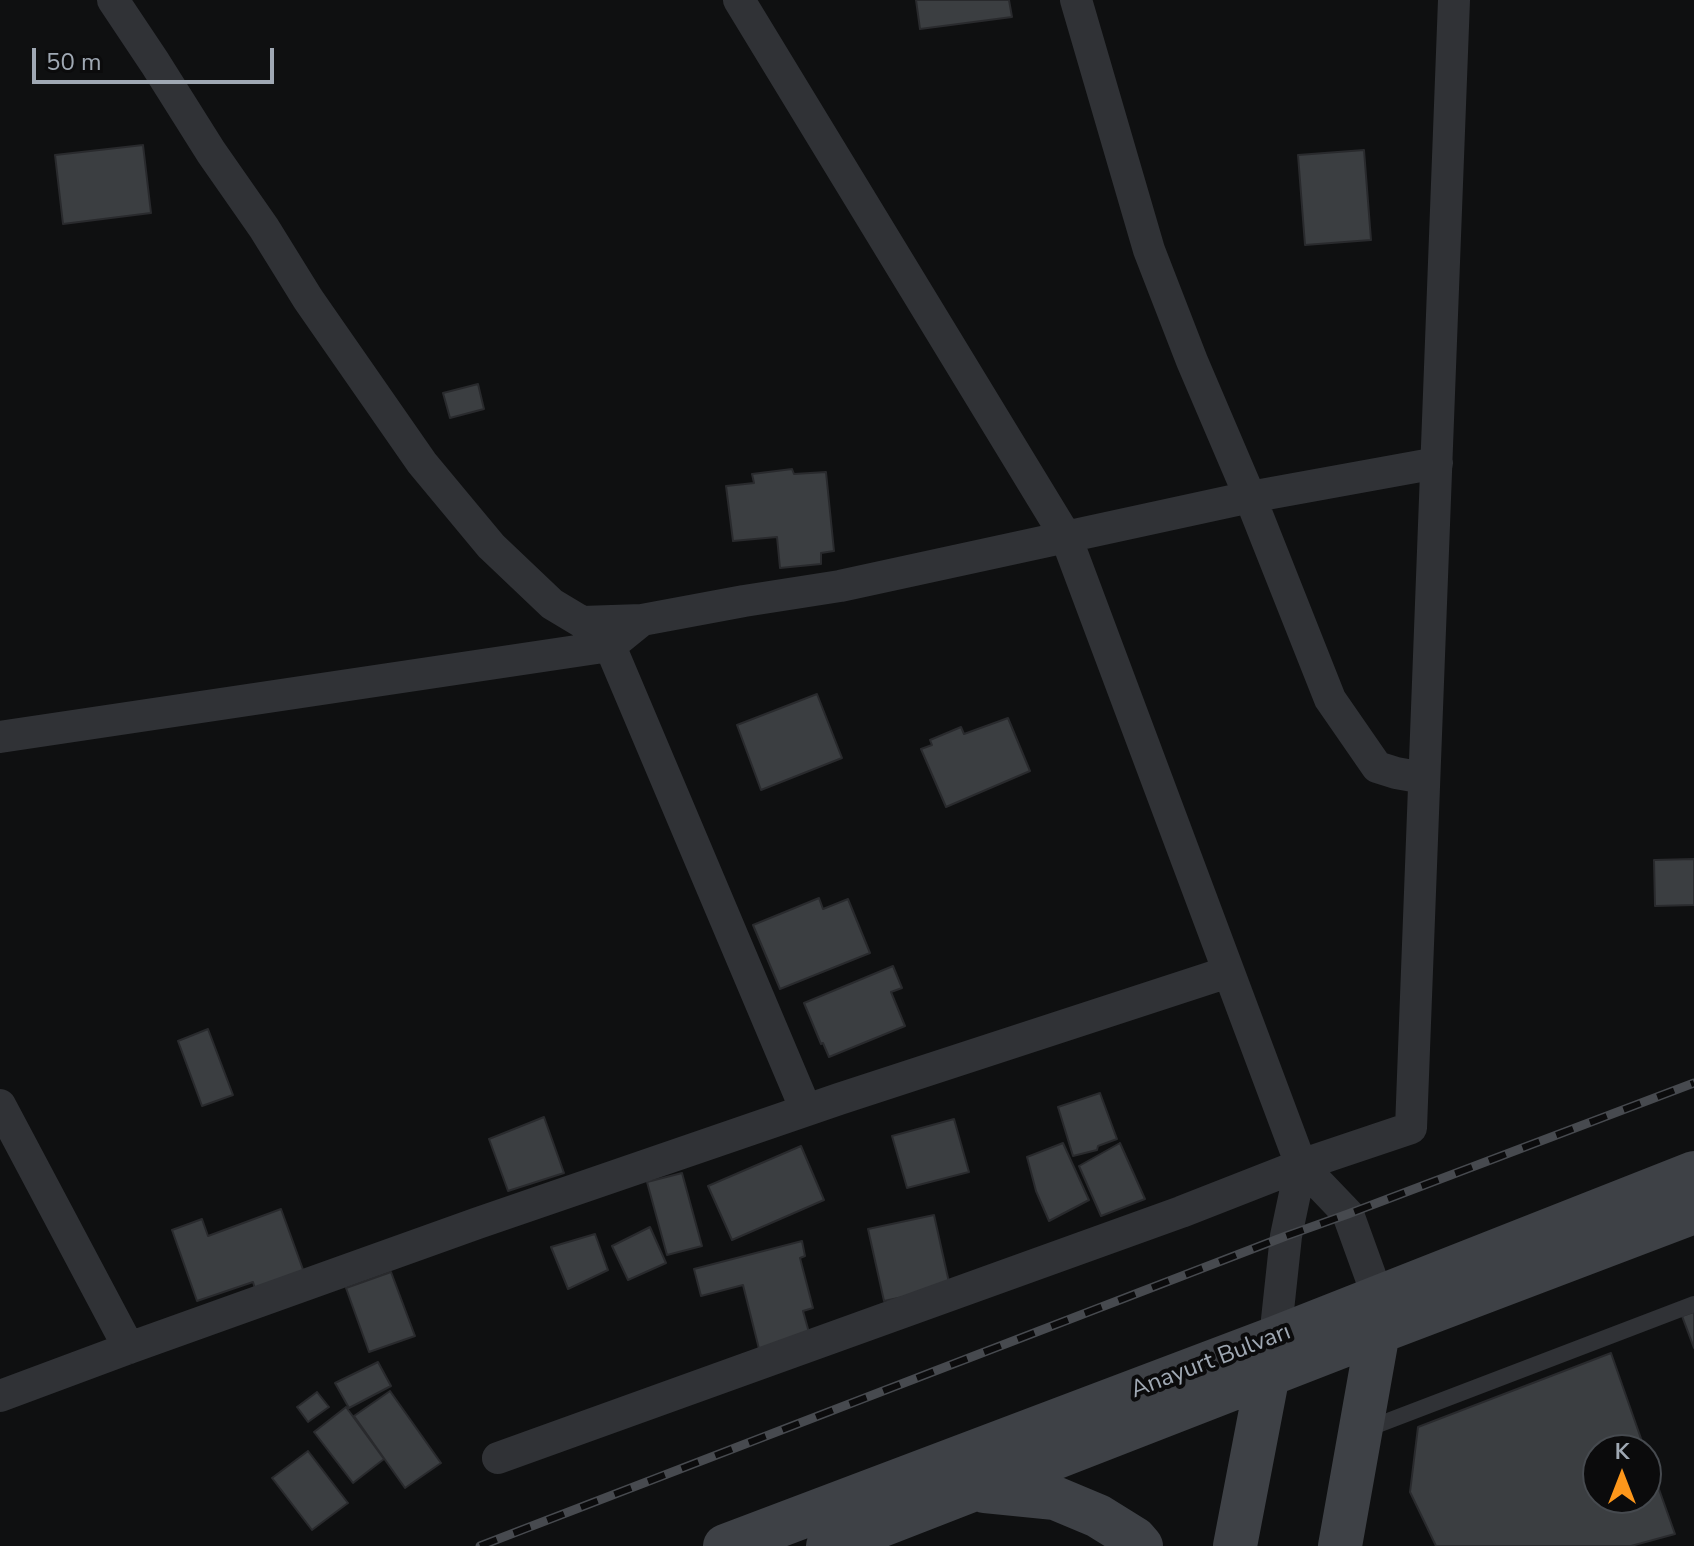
<!DOCTYPE html>
<html>
<head>
<meta charset="utf-8">
<style>
	body { margin:0 }
	#map { position:relative; width:1694px; height:1546px; overflow:hidden; background:#0f1011; font-family:"Nunito Sans",sans-serif }
	canvas { display:block }
	.north { position:absolute; left:1582px; top:1434px; width:80px; height:80px; box-sizing:border-box; background:#0b0b0c; border:2px solid #464a4f; border-radius:50%; rotate:0deg; font-size:22px; font-weight:700; line-height:32px; text-align:center; color:#9fa8b3 }
	.north::after { content:''; display:block; margin:auto; width:28px; height:36px; background:#fd971b; clip-path:polygon(50% 0,100% 100%,50% 72%,0 100%) }
	.scale { position:absolute; left:32px; top:48px; width:242px; height:36px; box-sizing:border-box; border:4px solid #9fa8b3; border-top:0; padding-left:10px; font-size:24px; line-height:28px; white-space:nowrap; color:#9fa8b3; -webkit-text-stroke:6px #0b0b0c; paint-order:stroke }
</style>
</head>
<body>
<div id="map">
<canvas width="1694" height="1546"></canvas>
<div class="north">K</div>
<div class="scale">50 m</div>
</div>
<script>
const c = document.querySelector('canvas').getContext('2d');
c.lineJoin = 'round';
function paint(path, color) { c.fillStyle = color; c.fill(path, 'evenodd'); }
const poly = rows => new Path2D(rows.map(r => 'M' + r).join(''));
function trace(path, color, width, dash) { c.strokeStyle = color; c.lineWidth = width; c.lineCap = dash ? 'butt' : 'round'; c.setLineDash(dash || []); c.stroke(path); }
function label(font, color, halo, rows, align = 'center') {
  c.font = font + ' "Nunito Sans",sans-serif'; c.lineWidth = 8; c.setLineDash([]); c.textBaseline = 'middle'; c.strokeStyle = halo; c.fillStyle = color; for (const [text, x, y, turn = 0] of rows) {
    c.save(); c.translate(x, y); c.rotate((+turn || 0) * Math.PI / 180); c.textAlign = isNaN(turn) ? turn : align; if (halo) c.strokeText(text, 0, 0); c.fillText(text, 0, 0); c.restore();
  }
}
const building = poly([
	[916,0,1009,0,1012,17,920,29,916,0],
	[143,145,151,213,63,224,55,155,143,145],
	[1364,150,1371,240,1305,245,1298,155,1364,150],
	[478,384,484,409,450,418,443,393,478,384],
	[792,469,794,474,826,472,834,551,821,553,821,564,780,568,777,537,733,541,726,486,754,483,752,474,792,469],
	[817,694,842,758,761,790,737,725,817,694],
	[1008,718,1030,771,946,807,921,749,932,745,930,740,961,727,964,734,1008,718],
	[1694,859,1694,905,1655,906,1654,860,1694,859],
	[819,898,823,909,848,899,870,953,780,989,753,925,819,898],
	[893,966,902,988,891,992,905,1026,829,1057,823,1043,821,1044,804,1003,893,966],
	[208,1029,233,1095,202,1106,178,1041,208,1029],
	[1100,1093,1117,1139,1098,1146,1097,1150,1073,1156,1058,1107,1100,1093],
	[544,1117,564,1173,508,1191,489,1139,544,1117],
	[954,1119,969,1172,907,1188,892,1136,954,1119],
	[1063,1143,1089,1200,1049,1221,1036,1191,1027,1157,1063,1143],
	[1120,1143,1145,1199,1101,1216,1079,1166,1120,1143],
	[801,1146,824,1200,732,1240,708,1186,801,1146],
	[682,1173,702,1246,667,1255,647,1182,682,1173],
	[281,1209,305,1275,256,1292,253,1282,197,1301,172,1230,202,1219,208,1236,281,1209],
	[934,1215,950,1287,884,1301,868,1229,934,1215],
	[650,1227,666,1263,628,1280,612,1246,650,1227],
	[595,1234,608,1270,568,1289,551,1247,595,1234],
	[802,1241,805,1256,800,1258,813,1308,803,1311,810,1336,759,1349,743,1285,701,1296,694,1269,802,1241],
	[391,1272,415,1336,369,1352,346,1288,391,1272],
	[1694,1312,1694,1348,1682,1316,1694,1312],
	[1611,1353,1645,1450,1598,1450,1598,1498,1646,1498,1646,1453,1675,1534,1631,1546,1436,1546,1410,1492,1418,1427,1611,1353],
	[378,1362,391,1386,349,1408,335,1383,378,1362],
	[390,1391,441,1463,405,1488,354,1416,390,1391],
	[317,1392,329,1407,308,1422,297,1407,317,1392],
	[346,1407,384,1459,353,1483,314,1432,346,1407],
	[308,1451,348,1503,312,1530,272,1478,308,1451]
]);
const lane = poly([
	[1367,1429,1694,1304]
]);
const street = poly([
	[113,0,155,63,211,152,264,228,308,299,422,463,491,546,552,604,582,622,642,620],
	[739,0,1066,537,1301,1165,1348,1214,1378,1297],
	[1076,0,1149,250,1192,361,1250,497,1330,699,1377,767,1396,773,1424,778],
	[610,646,806,1110],
	[0,737,610,646,642,620,744,601,840,586,1250,497,1437,463],
	[0,1105,129,1348],
	[1275,1338,1286,1236,1301,1165],
	[0,1396,129,1348,478,1223,839,1099,1228,972],
	[498,1458,1181,1212,1301,1165,1411,1128,1454,0]
]);
const secondary = poly([
	[985,1491,1055,1498,1098,1516,1135,1539,1141,1546],
	[725,1546,1275,1338,1694,1173],
	[828,1546,1378,1332,1694,1212],
	[1235,1546,1272,1353],
	[1340,1546,1378,1332,1378,1308]
]);
const rail = poly([
	[480,1546,1286,1236,1348,1214,1694,1083]
]);
const streetNames = [
	["Anayurt Bulvarı",1211,1362,-21]
];
paint(building, '#3b3e41');
trace(building, '#292a2d', 2);
trace(lane, '#303236', 16);
trace(street, '#303236', 32);
trace(secondary, '#3e4146', 44);
trace(rail, '#474a4f', 9);
trace(rail, '#0b0b0c', 6, [18]);
label('24px', '#9fa8b3', '#0b0b0c', streetNames);
</script>
</body>
</html>
